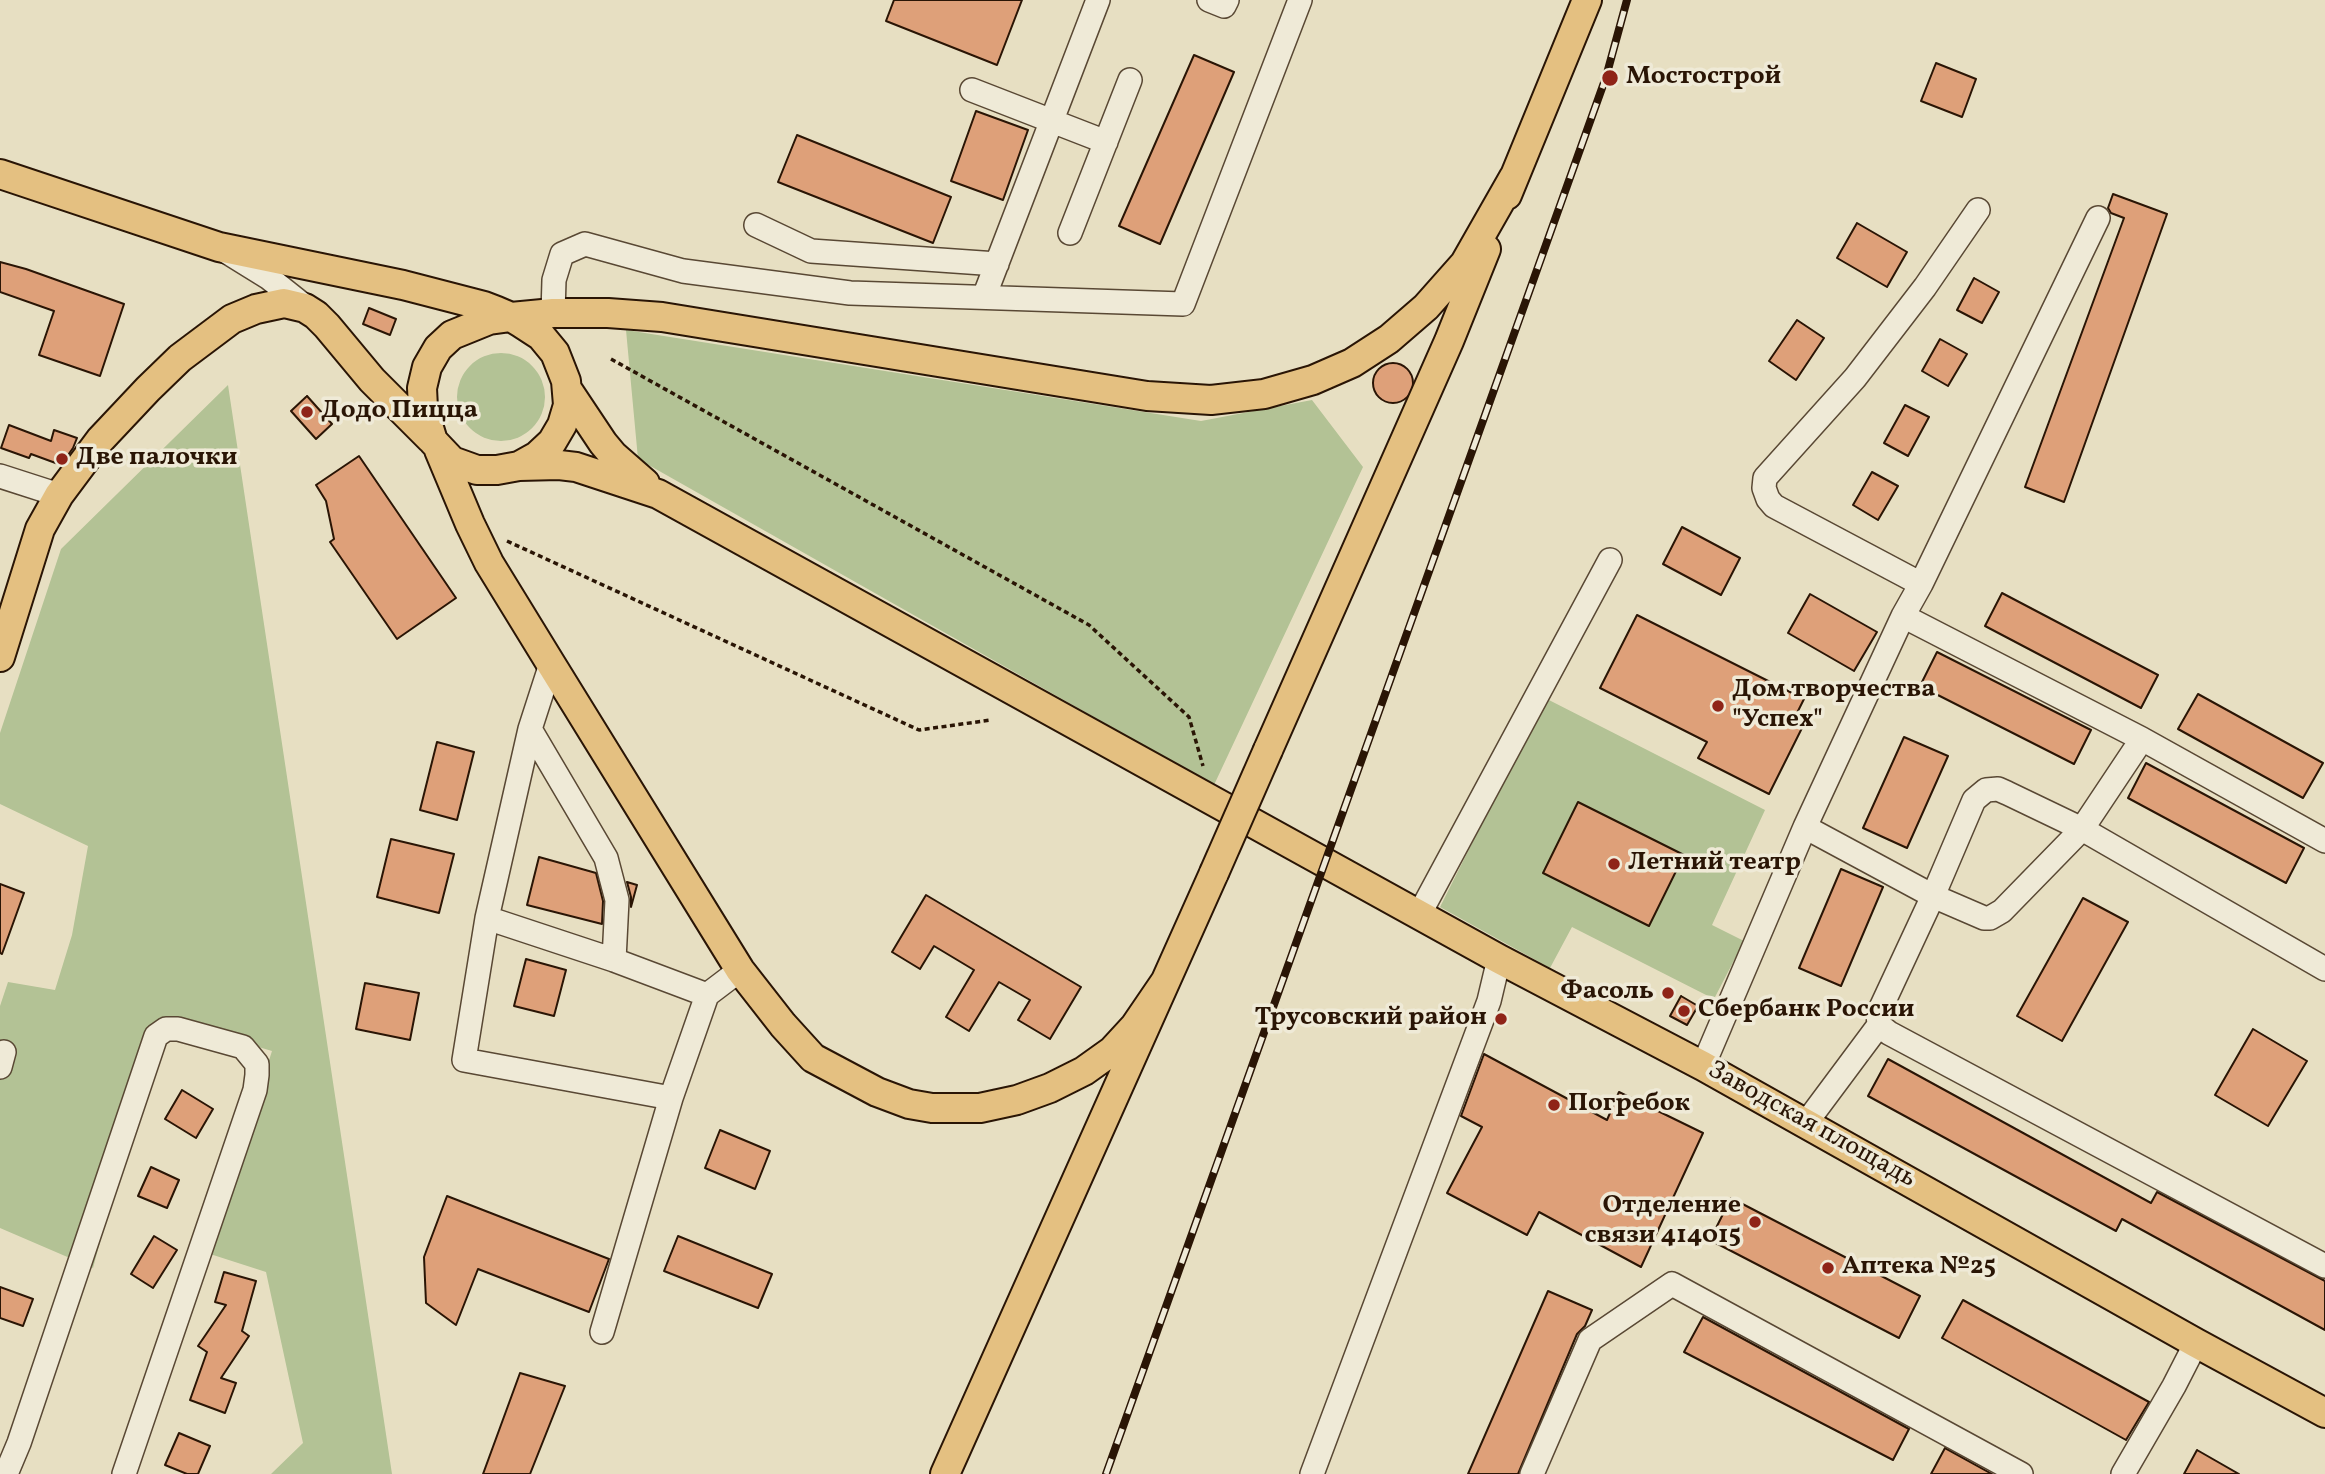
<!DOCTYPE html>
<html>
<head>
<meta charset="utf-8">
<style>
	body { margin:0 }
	canvas { display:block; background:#e7dfc2 }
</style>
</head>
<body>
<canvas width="2325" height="1474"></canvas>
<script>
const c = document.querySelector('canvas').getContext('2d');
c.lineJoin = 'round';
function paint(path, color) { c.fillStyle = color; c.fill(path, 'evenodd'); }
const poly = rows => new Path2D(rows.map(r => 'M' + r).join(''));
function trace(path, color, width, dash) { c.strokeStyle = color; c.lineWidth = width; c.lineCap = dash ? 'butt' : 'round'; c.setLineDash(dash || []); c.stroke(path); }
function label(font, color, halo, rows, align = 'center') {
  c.font = font + ' Vollkorn,serif'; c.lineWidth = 7; c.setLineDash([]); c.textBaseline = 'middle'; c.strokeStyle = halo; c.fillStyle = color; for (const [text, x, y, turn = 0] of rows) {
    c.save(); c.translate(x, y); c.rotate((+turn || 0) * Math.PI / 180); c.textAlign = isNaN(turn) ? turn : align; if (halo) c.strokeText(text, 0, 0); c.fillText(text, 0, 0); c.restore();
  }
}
const green = poly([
	[626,330,1201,421,1312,400,1363,467,1214,785,638,459],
	'457 397a44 44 0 1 1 88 0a44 44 0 1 1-88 0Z',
	[228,385,392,1474,271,1474,303,1443,266,1272,207,1253,272,1051,171,1021,156,1036,93,1268,0,1228,0,1006,8,982,55,990,72,935,88,846,0,804,0,733,61,549],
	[1545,698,1765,810,1712,925,1744,941,1714,999,1572,927,1550,968,1440,907]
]);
const building = poly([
	[894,0,1022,0,997,65,886,21,894,0],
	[1194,55,1234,72,1160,244,1119,226,1194,55],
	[1936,63,1976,79,1962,117,1921,101,1936,63],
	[976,111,1028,130,1003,200,951,181,976,111],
	[797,135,951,197,933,243,778,182,797,135],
	[2113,194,2167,214,2064,502,2025,487,2124,218,2111,213,2108,208,2113,194],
	[1857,223,1907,252,1887,287,1837,258,1857,223],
	[0,262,26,269,124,304,100,376,39,355,54,311,0,292,0,262],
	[1974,278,1999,292,1982,323,1957,310,1974,278],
	[369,308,396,319,390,335,363,324,369,308],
	[1797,320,1824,338,1796,380,1769,361,1797,320],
	[1940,339,1967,354,1948,386,1922,371,1940,339],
	'1373 383a20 20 0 1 1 40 0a20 20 0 1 1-40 0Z',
	[307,396,332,424,316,439,291,411,307,396],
	[1905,405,1929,417,1908,456,1884,443,1905,405],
	[9,425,51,441,54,430,77,438,73,448,61,465,31,454,29,458,1,448,9,425],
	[359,456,456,598,397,639,330,542,334,539,326,501,316,485,359,456],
	[1872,472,1898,486,1878,520,1853,505,1872,472],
	[1682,527,1740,558,1721,595,1663,564,1682,527],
	[2002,593,2158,675,2141,708,1985,626,2002,593],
	[1810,594,1877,632,1854,671,1788,633,1810,594],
	[1637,615,1804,699,1797,713,1807,718,1769,794,1698,758,1707,742,1600,688,1637,615],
	[1937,652,2091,730,2074,764,1920,686,1937,652],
	[2198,694,2323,763,2303,798,2178,729,2198,694],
	[1904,737,1948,756,1907,848,1863,828,1904,737],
	[437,742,474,752,457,820,420,810,437,742],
	[2146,763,2304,848,2286,883,2128,798,2146,763],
	[1578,802,1684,855,1649,926,1543,873,1578,802],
	[391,839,454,854,439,913,377,897,391,839],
	[539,857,596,873,603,901,602,924,527,905,539,857],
	[1841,869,1883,887,1841,986,1799,968,1841,869],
	[627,882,637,885,631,907,631,897,627,882],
	[0,884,24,893,2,954,0,953,0,884],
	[926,895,1081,987,1050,1039,1018,1020,1030,1000,999,982,969,1031,946,1017,974,970,934,946,920,969,892,952,926,895],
	[2083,898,2128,922,2062,1041,2017,1016,2083,898],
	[526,959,566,970,554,1016,514,1006,526,959],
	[365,983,419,993,410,1040,356,1029,365,983],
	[1681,996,1698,1006,1687,1025,1670,1016,1681,996],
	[2253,1029,2307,1061,2268,1126,2215,1095,2253,1029],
	[1484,1054,1607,1120,1619,1092,1703,1133,1641,1267,1539,1212,1527,1235,1447,1193,1482,1127,1461,1116,1484,1054],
	[1888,1059,2151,1203,2157,1192,2325,1281,2325,1330,2122,1219,2116,1231,1868,1096,1888,1059],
	[182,1090,213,1109,196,1138,165,1119,182,1090],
	[720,1130,770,1151,755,1189,705,1168,720,1130],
	[151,1167,179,1180,167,1208,138,1196,151,1167],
	[447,1196,609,1259,589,1312,478,1269,456,1325,426,1303,424,1257,447,1196],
	[1731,1198,1920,1296,1899,1338,1710,1240,1731,1198],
	[154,1236,177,1250,153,1288,131,1274,154,1236],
	[678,1236,772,1274,758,1308,664,1271,678,1236],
	[224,1272,256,1281,242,1331,249,1336,221,1378,236,1383,225,1413,190,1400,207,1352,198,1346,226,1305,215,1302,224,1272],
	[0,1287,33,1299,23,1326,0,1318,0,1287],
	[1548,1291,1592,1310,1585,1326,1577,1334,1518,1474,1468,1474,1548,1291],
	[1963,1300,2149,1402,2126,1440,1942,1338,1963,1300],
	[1703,1317,1909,1429,1893,1460,1684,1352,1703,1317],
	[520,1373,565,1386,530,1474,483,1474,520,1373],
	[179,1433,210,1446,198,1474,187,1474,165,1465,179,1433],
	[1945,1448,1992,1474,1931,1474,1945,1448],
	[2197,1450,2239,1474,2184,1474,2197,1450]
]);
const path = poly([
	[611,359,1089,625,1189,717,1203,766],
	[507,541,919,730,991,720]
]);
const minor = poly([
	[1209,0,1224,6,1227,0],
	[972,90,1106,142],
	[756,225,811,251,997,264],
	[1070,233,1130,80],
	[227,252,269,278,308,309],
	[984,297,1098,0],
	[553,313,554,280,562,254,585,244,683,271,850,293,1183,304,1300,0],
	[0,476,59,495],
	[1921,584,1774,506,1768,499,1764,488,1765,478,1855,378,1925,287,1978,210],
	[1903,616,2142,739,2325,841],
	[551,664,530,729,487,918,614,960,707,995],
	[530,729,606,858,617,900,614,960],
	[1805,827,1933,896,1984,918,1990,918,2002,911,2082,829,2142,739],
	[1420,913,1610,560],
	[487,918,464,1060,671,1098,602,1332],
	[2325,969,2082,829,2007,793,1998,789,1986,790,1974,800,1933,896,1878,1014,1879,1025,1889,1033,2325,1266],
	[1703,1066,1805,827,1903,616,1921,584,2098,218],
	[0,1067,4,1052],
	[671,1098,707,995,740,970],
	[1806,1123,1879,1025],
	[6,1474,19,1443,156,1036,166,1029,178,1029,243,1047,257,1064,257,1075,255,1090,124,1474],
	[1312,1474,1489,1001,1499,959],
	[1532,1474,1590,1340,1672,1284,2021,1474],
	[2123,1474,2174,1386,2196,1343]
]);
const major = poly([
	[0,174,219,247,403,285,484,306,497,311,511,317,521,323,541,336,555,353,566,381,568,405,562,425,552,442,537,456,519,466,497,470,477,470,452,461,433,441,423,408,422,388,427,367,438,348,452,335,489,320,511,317,553,313,608,313,662,317,1147,396,1211,400,1264,394,1313,380,1352,363,1389,339,1426,307,1465,263,1514,177],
	[1507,195,1587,0],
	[567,389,603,443,613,455,645,483],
	[439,450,470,524,489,563,551,664,740,970,783,1025,813,1058,877,1092,909,1104,932,1108,980,1108,1017,1100,1050,1088,1084,1071,1112,1051,1135,1026,1165,982],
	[519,466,559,465,576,467,658,494,1499,959,1703,1066,2196,1343,2325,1413],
	[0,657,40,529,59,495,100,440,148,389,180,358,232,319,256,309,284,303,305,308,316,315,327,326,372,380,431,439],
	[1268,750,1449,341,1486,249],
	[945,1474,1214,873]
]);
const rail = poly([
	[1106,1474,1606,77,1627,0]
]);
const majorBridge = poly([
	[1214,873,1268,750]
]);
const markers = [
	[1610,78,9,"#8f2418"],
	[307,412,7,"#8f2418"],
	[62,459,7,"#8f2418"],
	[1718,706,7,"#8f2418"],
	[1614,864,7,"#8f2418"],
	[1668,993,7,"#8f2418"],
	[1684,1011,7,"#8f2418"],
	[1501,1019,7,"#8f2418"],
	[1554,1105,7,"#8f2418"],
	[1755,1222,7,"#8f2418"],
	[1828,1268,7,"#8f2418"]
];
const poiNames = [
	["Мостострой",1626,78],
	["Додо Пицца",321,412],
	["Две палочки",76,459],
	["Дом творчества",1732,691],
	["\"Успех\"",1732,721],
	["Летний театр",1628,864],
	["Фасоль",1654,993,"right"],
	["Сбербанк России",1698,1011],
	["Трусовский район",1487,1019,"right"],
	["Погребок",1568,1105],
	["Отделение",1741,1207,"right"],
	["связи 414015",1741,1237,"right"],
	["Аптека №25",1842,1268]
];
const streetNames = [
	["Заводская площадь",1811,1126,29]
];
paint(green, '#b3c295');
paint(building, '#dea079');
trace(building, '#2a1505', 2);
trace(minor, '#594834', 26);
trace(major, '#2a1505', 32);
trace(path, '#2a1505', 3.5, [5, 3.5]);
trace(minor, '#efead7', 23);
trace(major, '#e4c081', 28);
trace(rail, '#2a1505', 8);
trace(rail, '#efead7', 5, [16]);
trace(majorBridge, '#2a1505', 32, []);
trace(majorBridge, '#e4c081', 28);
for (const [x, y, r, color] of markers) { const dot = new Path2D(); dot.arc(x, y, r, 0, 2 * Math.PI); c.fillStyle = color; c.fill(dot); trace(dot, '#efead7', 2.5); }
label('bold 26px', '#2a1505', '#efead7', poiNames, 'left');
label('26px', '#2a1505', '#efead7', streetNames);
</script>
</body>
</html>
